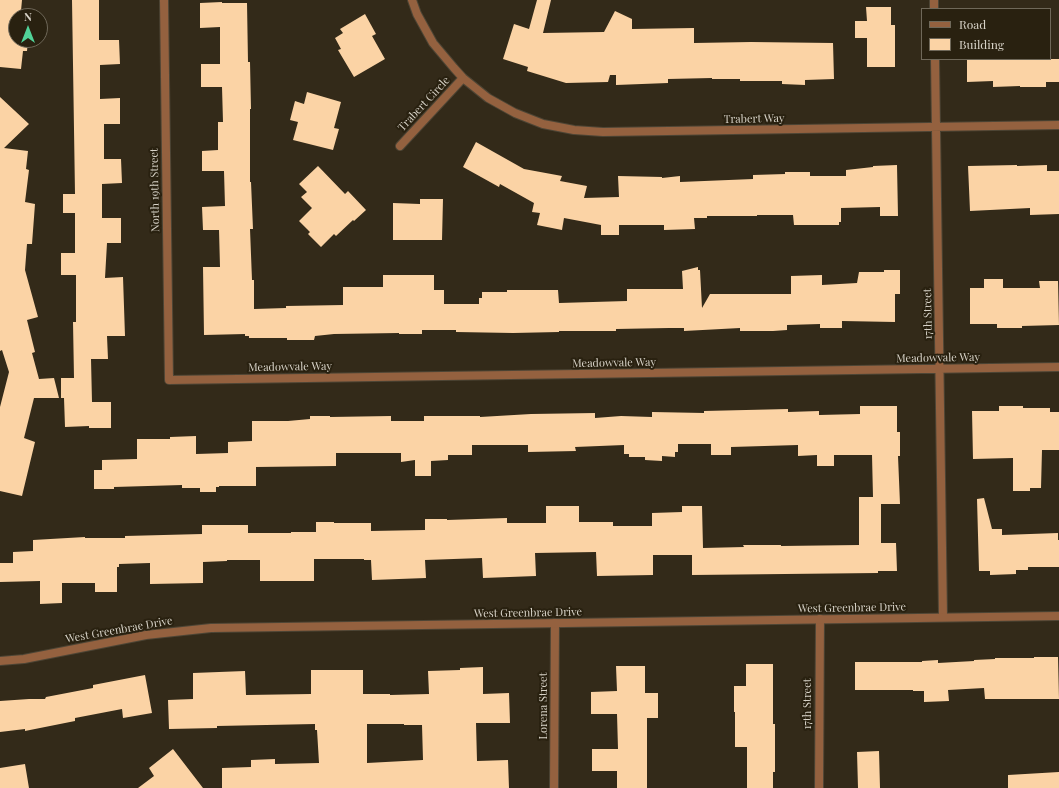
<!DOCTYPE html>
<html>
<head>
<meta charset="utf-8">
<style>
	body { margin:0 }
	#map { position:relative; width:1059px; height:788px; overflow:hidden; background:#332a19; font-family:"Playfair Display",serif }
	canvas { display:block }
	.legend { position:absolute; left:921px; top:8px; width:130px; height:52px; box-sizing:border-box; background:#292110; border:1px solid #6f6859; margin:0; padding:5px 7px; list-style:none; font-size:12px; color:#d7d2c7 }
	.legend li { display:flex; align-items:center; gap:8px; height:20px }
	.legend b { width:20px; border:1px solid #6f6859 }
	.north { position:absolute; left:8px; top:8px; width:40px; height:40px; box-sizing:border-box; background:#292110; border:1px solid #6f6859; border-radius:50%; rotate:0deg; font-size:11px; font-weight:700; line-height:16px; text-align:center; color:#d7d2c7 }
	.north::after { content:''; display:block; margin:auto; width:14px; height:18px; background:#51d398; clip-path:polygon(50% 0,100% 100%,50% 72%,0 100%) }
</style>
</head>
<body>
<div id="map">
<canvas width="1059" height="788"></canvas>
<ul class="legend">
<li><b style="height:5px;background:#94613f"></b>Road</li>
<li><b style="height:11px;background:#fbd3a5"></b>Building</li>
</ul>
<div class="north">N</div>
</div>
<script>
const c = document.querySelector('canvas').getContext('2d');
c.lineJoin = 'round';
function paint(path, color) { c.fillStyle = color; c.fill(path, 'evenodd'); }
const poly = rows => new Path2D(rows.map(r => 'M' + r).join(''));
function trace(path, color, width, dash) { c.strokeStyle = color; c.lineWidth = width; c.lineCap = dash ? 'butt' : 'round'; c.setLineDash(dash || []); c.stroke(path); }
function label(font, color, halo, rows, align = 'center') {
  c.font = font + ' "Playfair Display",serif'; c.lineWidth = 4; c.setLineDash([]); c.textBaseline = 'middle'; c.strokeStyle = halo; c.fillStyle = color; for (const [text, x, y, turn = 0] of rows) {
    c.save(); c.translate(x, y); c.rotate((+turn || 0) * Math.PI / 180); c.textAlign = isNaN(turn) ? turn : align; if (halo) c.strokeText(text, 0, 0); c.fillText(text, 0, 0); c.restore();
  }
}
const building = poly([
	[0,0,22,0,21,11,31,12,30,16,16,16,16,40,28,40,27,51,23,51,21,69,0,67],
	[72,0,99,0,99,40,119,40,120,64,100,65,100,99,120,98,120,124,104,124,104,159,121,159,122,183,102,184,102,218,121,218,121,243,107,243,105,278,123,277,125,336,107,336,108,359,91,359,92,402,111,402,111,428,89,428,89,426,65,427,64,398,61,398,61,378,74,378,73,322,76,322,76,275,61,275,61,253,75,253,75,213,63,213,63,194,75,194],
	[537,0,551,0,543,33,604,32,615,11,632,19,632,29,694,28,694,43,751,42,833,43,834,79,805,80,805,85,782,84,782,81,740,81,740,79,712,79,712,78,668,79,668,83,616,85,616,75,610,75,608,82,566,83,527,71,528,67,503,59,514,24,529,29],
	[222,2,222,3,247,3,248,62,250,62,251,109,250,109,250,182,251,182,253,229,250,229,252,280,254,280,254,309,286,308,286,306,343,305,343,287,383,287,383,275,434,275,434,290,444,290,444,304,479,304,479,298,482,298,482,292,507,292,507,290,558,290,559,303,627,301,627,289,683,289,682,271,698,267,698,270,700,270,702,308,710,294,791,294,791,276,822,275,822,285,857,283,859,272,884,272,884,270,900,270,900,294,895,294,895,322,842,321,842,328,820,328,820,324,787,325,787,330,773,331,740,331,740,328,684,331,684,328,669,328,616,329,616,331,559,331,559,332,513,333,456,332,456,330,422,330,422,334,399,334,399,333,334,334,315,336,314,340,287,340,287,338,249,338,249,336,245,336,245,334,204,335,203,267,220,267,219,230,203,230,202,207,225,206,224,171,202,171,202,151,218,150,218,122,223,122,222,87,201,87,201,64,220,64,220,27,200,28,200,3],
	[866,7,891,7,891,25,895,25,895,67,867,67,867,38,855,38,855,21,867,21],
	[365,14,376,34,372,36,385,59,354,77,338,50,341,49,335,38,343,33,340,29],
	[967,59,1059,59,1059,82,1046,82,1046,87,1020,87,1020,86,993,87,993,81,967,82],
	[307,92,341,102,334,128,339,129,333,150,293,140,298,122,290,120,295,101,304,104],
	[0,97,29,124,4,148,28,151,26,169,29,170,25,202,35,204,32,244,27,244,25,270,38,317,27,320,35,352,32,353,39,379,54,378,59,398,34,398,24,438,35,442,22,496,0,491,0,407,9,372,2,350,0,351],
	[476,142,524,169,562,176,560,181,587,186,584,198,619,197,618,176,662,177,662,178,680,176,680,182,753,179,753,175,785,174,785,172,810,172,810,176,846,176,846,170,873,167,873,166,897,165,898,216,880,216,880,207,841,208,841,222,839,222,839,225,794,225,793,215,757,215,757,216,707,216,707,218,694,218,695,229,664,230,664,225,619,225,619,235,601,235,601,225,564,218,562,230,537,225,540,213,532,212,534,203,500,184,499,187,463,167],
	[1017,165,1017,166,1047,165,1047,171,1059,171,1059,214,1030,215,1030,208,970,211,968,166],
	[318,166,345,194,348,191,366,210,354,221,353,220,336,236,334,234,321,247,308,234,310,232,299,221,312,208,301,197,307,192,299,184],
	[420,199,443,199,442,240,393,240,393,203,420,204],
	[984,279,1003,279,1003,288,1040,288,1039,281,1058,281,1059,325,1022,326,1022,328,997,328,997,324,970,324,970,288,984,288],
	[860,406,897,406,897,432,900,432,900,456,898,456,900,504,881,504,881,543,896,543,897,571,878,571,878,573,692,575,692,555,653,555,653,575,597,576,596,552,535,553,536,576,483,578,482,558,425,560,426,578,372,580,371,560,364,560,364,559,314,559,314,581,260,581,260,560,227,560,227,561,203,562,203,583,150,584,150,563,119,564,119,567,117,567,117,592,95,592,95,583,62,583,62,603,40,604,40,581,0,582,0,563,13,563,13,552,33,551,33,540,85,537,85,538,125,538,125,536,202,534,202,525,248,525,248,533,291,533,291,532,316,532,316,522,334,522,334,523,371,523,371,531,425,530,425,519,447,519,447,520,507,518,507,523,546,523,546,506,579,506,579,522,613,522,613,526,652,526,652,513,682,512,682,506,702,506,703,548,744,547,743,545,781,545,781,546,859,545,859,497,873,497,872,455,834,455,834,466,817,466,817,455,798,456,798,445,731,447,731,455,711,455,711,444,678,444,678,452,675,452,675,457,662,456,662,461,645,460,645,457,629,457,629,454,624,454,624,445,575,447,576,451,528,452,528,445,472,445,472,455,448,455,448,460,431,461,431,476,415,476,415,460,401,462,401,453,336,453,336,466,256,467,256,486,219,486,219,487,216,487,216,492,200,492,200,488,182,488,182,485,114,487,114,489,94,489,94,470,102,470,102,460,137,459,137,439,170,439,170,437,196,436,196,454,228,453,228,442,252,441,252,421,288,421,310,419,310,416,330,416,330,417,391,416,391,421,424,421,424,416,480,416,480,417,531,414,595,413,595,418,621,416,652,417,652,412,704,413,704,411,788,409,788,412,819,411,819,415,860,414],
	[999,406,1023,406,1023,408,1050,408,1050,412,1059,412,1059,450,1042,450,1041,488,1030,488,1030,491,1013,491,1013,458,973,459,972,411,999,411],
	[984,498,992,529,1002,529,1002,535,1058,533,1058,540,1059,540,1059,567,1028,567,1028,570,1016,570,1016,574,990,575,990,571,979,571,977,499],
	[1034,657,1058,657,1059,699,985,699,984,688,948,690,949,701,924,702,924,691,913,691,913,690,855,690,855,662,922,662,922,661,938,660,938,663,974,661,974,660,995,659,995,658,1034,658],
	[746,664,773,664,773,724,775,724,775,772,773,772,773,788,747,788,747,747,735,747,735,712,734,712,734,686,746,686],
	[616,666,645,666,645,693,658,693,658,718,647,718,647,788,617,788,617,771,592,771,592,749,618,749,617,714,591,714,591,692,617,691],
	[483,667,483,694,509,693,510,723,476,723,477,761,508,760,509,788,222,788,222,768,251,767,251,760,275,759,275,764,319,763,317,730,315,730,315,724,217,726,217,728,169,729,168,700,193,699,193,673,245,671,246,695,311,694,311,670,363,670,363,694,390,694,390,695,429,694,428,671,460,670,460,668],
	[367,724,404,724,404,725,422,725,423,760,367,763],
	[145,675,152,713,123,718,122,709,75,718,75,721,25,731,25,729,0,732,0,701,29,699,45,699,46,697,93,688,93,685],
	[173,749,203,788,138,788,154,776,149,768],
	[879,751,880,788,858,788,857,752],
	[25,764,29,788,0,788,0,768],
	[1059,772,1059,788,1008,788,1008,775]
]);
const minor = poly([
	[164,0,169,380,1059,367],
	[412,0,417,14,433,43,454,68,463,78,488,98,515,113,543,124,574,130,603,132,1059,125],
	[934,0,934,9],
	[935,59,943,617],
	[400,146,463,78],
	[554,788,555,623],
	[819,788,820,619]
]);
const tertiary = poly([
	[0,661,24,659,146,635,211,628,1059,616]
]);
const streetNames = [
	["Trabert Circle",424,104,-47],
	["Trabert Way",754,119,-1],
	["North 19th Street",155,190,-91],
	["17th Street",928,314,-91],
	["Meadowvale Way",938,358,-1],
	["Meadowvale Way",614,363,-1],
	["Meadowvale Way",290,367,-1],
	["West Greenbrae Drive",852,608,-1],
	["West Greenbrae Drive",528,613,-1],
	["West Greenbrae Drive",119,630,-10],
	["17th Street",808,704,-90],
	["Lorena Street",544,706,-90]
];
paint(building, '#fbd3a5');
trace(minor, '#4d4535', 10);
trace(tertiary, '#4d4535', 10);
trace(minor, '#94613f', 8);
trace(tertiary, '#94613f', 8);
label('11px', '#d7d2c7', '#292110', streetNames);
</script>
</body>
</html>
